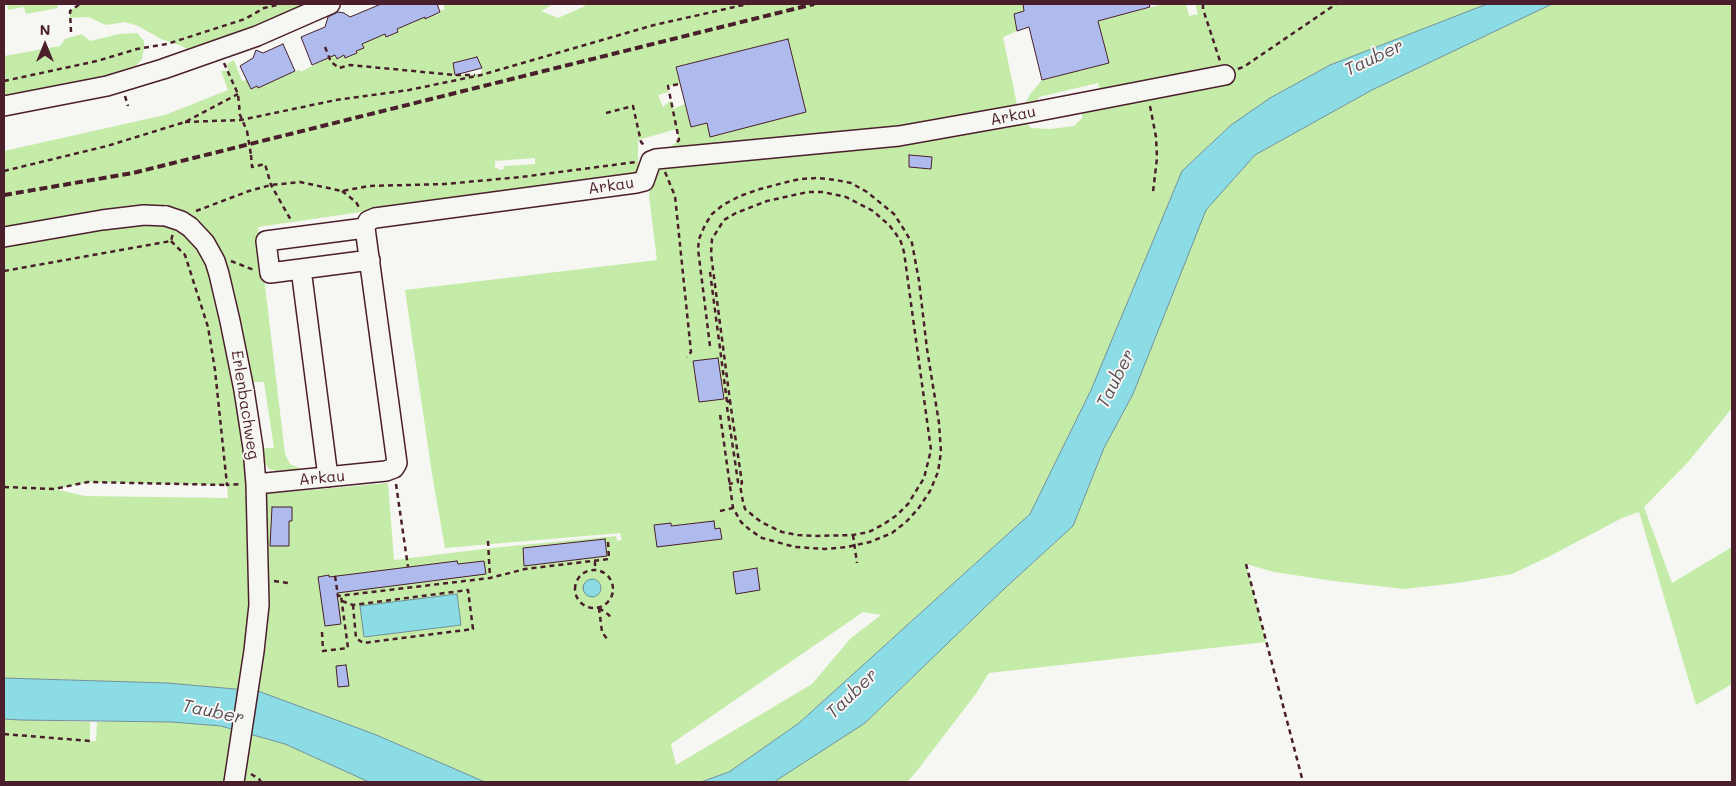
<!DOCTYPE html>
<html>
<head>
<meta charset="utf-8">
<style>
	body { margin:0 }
	#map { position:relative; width:1736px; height:786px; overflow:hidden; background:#f6f6f2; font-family:Mali,sans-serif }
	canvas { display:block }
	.frame { position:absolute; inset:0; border:5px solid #4a1f2b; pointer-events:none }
	.north { position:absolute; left:20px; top:20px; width:50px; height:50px; -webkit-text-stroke:4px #f6f6f2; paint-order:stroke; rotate:0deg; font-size:14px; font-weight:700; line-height:20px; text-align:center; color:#4a1f2b }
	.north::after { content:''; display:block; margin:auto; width:18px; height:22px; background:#4a1f2b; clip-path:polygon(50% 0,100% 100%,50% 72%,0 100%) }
</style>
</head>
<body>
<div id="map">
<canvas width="1736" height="786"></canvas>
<div class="frame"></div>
<div class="north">N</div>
</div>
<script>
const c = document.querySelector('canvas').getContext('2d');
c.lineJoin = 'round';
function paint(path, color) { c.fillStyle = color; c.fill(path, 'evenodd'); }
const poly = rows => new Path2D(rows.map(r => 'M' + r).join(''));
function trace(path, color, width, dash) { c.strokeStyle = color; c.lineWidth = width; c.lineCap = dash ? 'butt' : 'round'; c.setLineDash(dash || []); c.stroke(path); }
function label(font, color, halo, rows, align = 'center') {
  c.font = font + ' Mali,sans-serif'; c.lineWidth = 4; c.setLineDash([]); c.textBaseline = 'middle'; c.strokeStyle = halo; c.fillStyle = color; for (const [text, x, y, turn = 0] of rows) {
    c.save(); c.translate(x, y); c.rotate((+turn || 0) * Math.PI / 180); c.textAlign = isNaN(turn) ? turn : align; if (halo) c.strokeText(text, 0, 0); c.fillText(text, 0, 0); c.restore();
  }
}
const green = poly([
	[7,4,57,4,58,8,26,14,24,7,8,10],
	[80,4,330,4,191,52,182,46,161,39,138,26,125,22,106,25,88,17,70,18,70,11],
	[443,4,554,4,541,11,558,18,585,6,585,4,1023,4,1024,11,1017,31,1003,37,1019,114,1031,93,1042,80,1109,63,1098,21,1164,4,1186,4,1189,16,1198,14,1195,4,1487,4,1330,65,1270,98,1231,125,1182,171,1091,390,1030,514,799,723,729,772,701,782,485,782,374,734,258,691,167,683,4,678,4,151,165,115,228,90,221,71,228,71,227,64,234,60,242,81,247,80,251,89,257,86,258,88,271,81,289,62,293,72,300,70,301,72,319,62,315,52,331,45,337,58,344,55,346,58,357,53,358,34,374,27,378,37,385,34,387,37,398,32,397,29,425,17,426,19,440,13,440,11,445,9],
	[788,39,806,112,710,136,707,123,691,127,685,104,673,109,671,100,663,107,658,95,669,92,668,86,680,84,676,67],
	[477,58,482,68,481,74,455,75,453,63],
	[1098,83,1102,98,1082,108,1082,118,1074,126,1050,129,1031,128,1020,115,1034,112,1039,97],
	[673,130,677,130,679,140,656,159,650,178,649,196,657,260,405,290,432,474,445,548,620,533,622,540,617,541,616,536,492,548,394,560,388,483,265,494,265,626,263,653,254,449,269,469,285,473,297,471,299,468,290,464,285,454,258,227,361,212,512,193,638,175,638,140],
	[535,158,535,164,504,166,504,169,498,170,498,168,495,168,495,161],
	[243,382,264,382,274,448,253,448],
	[88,482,227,485,228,498,85,496,55,489],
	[863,612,881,615,851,638,812,684,676,765,671,744],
	[1552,4,1732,4,1732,408,1689,461,1644,507,1672,583,1732,547,1732,684,1696,705,1639,512,1622,518,1550,556,1512,574,1457,583,1404,589,1334,581,1274,572,1246,564,1266,642,989,673,975,695,916,772,907,782,774,782,865,723,1004,589,1073,526,1104,448,1133,394,1206,210,1255,155,1372,90],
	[137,33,144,41,144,48,142,59,132,70,109,75,107,86,4,106,4,56,60,46,65,39,82,34,90,41,119,34],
	[4,719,90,722,90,741,96,741,97,722,172,722,221,726,285,744,369,782,4,782]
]);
const water = poly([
	[1487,4,1552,4,1372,90,1255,155,1206,210,1133,394,1104,448,1073,526,1004,589,865,723,774,782,701,782,729,772,799,723,1030,514,1091,390,1182,171,1231,125,1270,98,1330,65,1487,4],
	'583 588a9 9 0 1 1 18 0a9 9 0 1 1-18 0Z',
	[457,594,461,625,364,637,360,606,457,594],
	[4,678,167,683,258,691,374,734,485,782,369,782,285,744,221,726,172,722,20,720,4,719,4,678]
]);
const building = poly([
	[381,4,437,4,440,12,425,19,425,17,397,29,398,32,386,37,385,34,362,44,364,48,356,51,357,53,345,58,344,55,337,59,335,55,312,65,301,37,325,27,328,17,338,12,344,13,350,17,381,4],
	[1023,4,1149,4,1150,7,1098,21,1109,63,1042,80,1029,27,1017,31,1014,14,1024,11,1023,4],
	[788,39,806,112,710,137,707,123,691,127,676,67,788,39],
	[283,44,295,71,258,88,257,86,251,89,240,66,253,58,256,50,263,53,283,44],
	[477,57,482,68,455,75,453,63,477,57],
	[909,155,932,157,931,169,909,167,909,155],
	[718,358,724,399,699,402,693,361,718,358],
	[272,507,292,507,292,521,289,521,289,546,270,546,272,507],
	[714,521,715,529,720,528,722,539,657,547,654,525,671,523,671,526,714,521],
	[605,539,607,556,524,566,523,548,605,539],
	[457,561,458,564,484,561,486,574,337,593,341,624,325,626,318,577,329,575,329,577,457,561],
	[757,568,760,590,736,594,733,572,757,568],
	[346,665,349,686,338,687,336,666,346,665]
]);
const path = poly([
	[1203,4,1203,9,1220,61],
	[71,32,70,11,80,4],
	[325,47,331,62,339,68,350,65,455,75,475,75],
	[224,63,238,94,240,115,247,131],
	[1238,69,1245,66,1336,4],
	[4,81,97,61,137,49,167,44,245,19,264,8,281,4],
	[125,96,128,106],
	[1150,106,1156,137,1157,158,1153,192],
	[606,113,633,106,641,142,645,146],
	[185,122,241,120,336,100,409,90,481,75,654,25,748,4],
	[677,142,679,140,668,86,680,84],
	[251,155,252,167,265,164,271,185,292,222],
	[4,171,107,146,185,122,238,94],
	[665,172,675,196,691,352,687,357],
	[342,191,356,202,360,209],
	[196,211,249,191,271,185,300,182,342,191,369,186,445,184,521,177,636,162],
	[171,241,185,255,208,327,215,370,227,485,242,484],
	[231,261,254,270],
	[4,271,171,241,173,233],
	[710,272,727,402],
	[710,346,698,249,699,239,705,225,712,214,723,205,740,196,760,189,787,182,800,179,818,178,836,180,851,183,867,192,894,214,905,231,912,243,919,281,927,349,939,423,941,452,938,472,930,491,918,509,906,522,892,533,870,542,847,547,825,549,795,547,762,538,750,530,741,522,733,508,720,414],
	[727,402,730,401,711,254,712,239,724,220,736,213,767,201,808,192,823,192,846,197,873,211,889,225,896,234,901,242,904,252,931,450,924,478,908,504,897,515,884,524,869,532,853,535,815,536,798,535,782,532,761,522,745,509,743,502,740,485,742,483,730,401],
	[727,407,738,482,729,484],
	[396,484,408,567],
	[4,487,54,489,88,482,226,485],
	[720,511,733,508],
	[853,535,857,563],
	[488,541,490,578],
	[595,561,595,571],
	[1246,564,1303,782],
	'575 589a19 19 0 1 1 38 0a19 19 0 1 1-38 0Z',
	[335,576,338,596,490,578,525,569,609,559,608,542],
	[274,581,288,583],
	[342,601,353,605,468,590,473,629,363,643,356,638,353,605],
	[599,608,602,632,607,639],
	[599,608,609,615,611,619],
	[322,632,323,651,348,648,341,596],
	[4,734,90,741],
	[251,774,259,779,261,782]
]);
const minor = poly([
	[4,106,107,86,163,69,257,36,330,4],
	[190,227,205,243,215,261,219,274,230,321,244,390,253,448,256,484,259,605,254,651,234,782],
	[4,237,102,220,144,215,166,216],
	[301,269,370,260],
	[328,477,301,269,270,273,266,241,365,228],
	[256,484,386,471,394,468,397,463,365,228,368,221,375,218,636,183,644,181,651,161,656,159,899,136,1034,112,1225,75]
]);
const rail = poly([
	[4,195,133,173,814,4]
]);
const pathBridge = poly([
	[247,131,251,155]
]);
const minorBridge = poly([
	[166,216,181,221,190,227]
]);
const streetNames = [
	["Arkau",1013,116,-11],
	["Arkau",611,186,-8],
	["Erlenbachweg",245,405,81],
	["Arkau",322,478,-5]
];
const waterNames = [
	["Tauber",1374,58,-25],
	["Tauber",1116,379,-63],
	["Tauber",852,694,-44],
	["Tauber",213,712,12]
];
paint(green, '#c4eca8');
paint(water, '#8bdce4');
trace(water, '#71909a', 1);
paint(building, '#aebbec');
trace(building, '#4a1f2b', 1);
trace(minor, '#4a1f2b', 22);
trace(path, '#4a1f2b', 2.5, [5, 4]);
trace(minor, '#f6f6f2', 19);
trace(rail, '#4a1f2b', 4, [8, 4]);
trace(minorBridge, '#4a1f2b', 22, []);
trace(pathBridge, '#4a1f2b', 2.5, [5, 4]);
trace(minorBridge, '#f6f6f2', 19);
label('16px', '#4a1f2b', '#f6f6f2', streetNames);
label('italic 18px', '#5a4e59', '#f6f6f2', waterNames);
</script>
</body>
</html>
